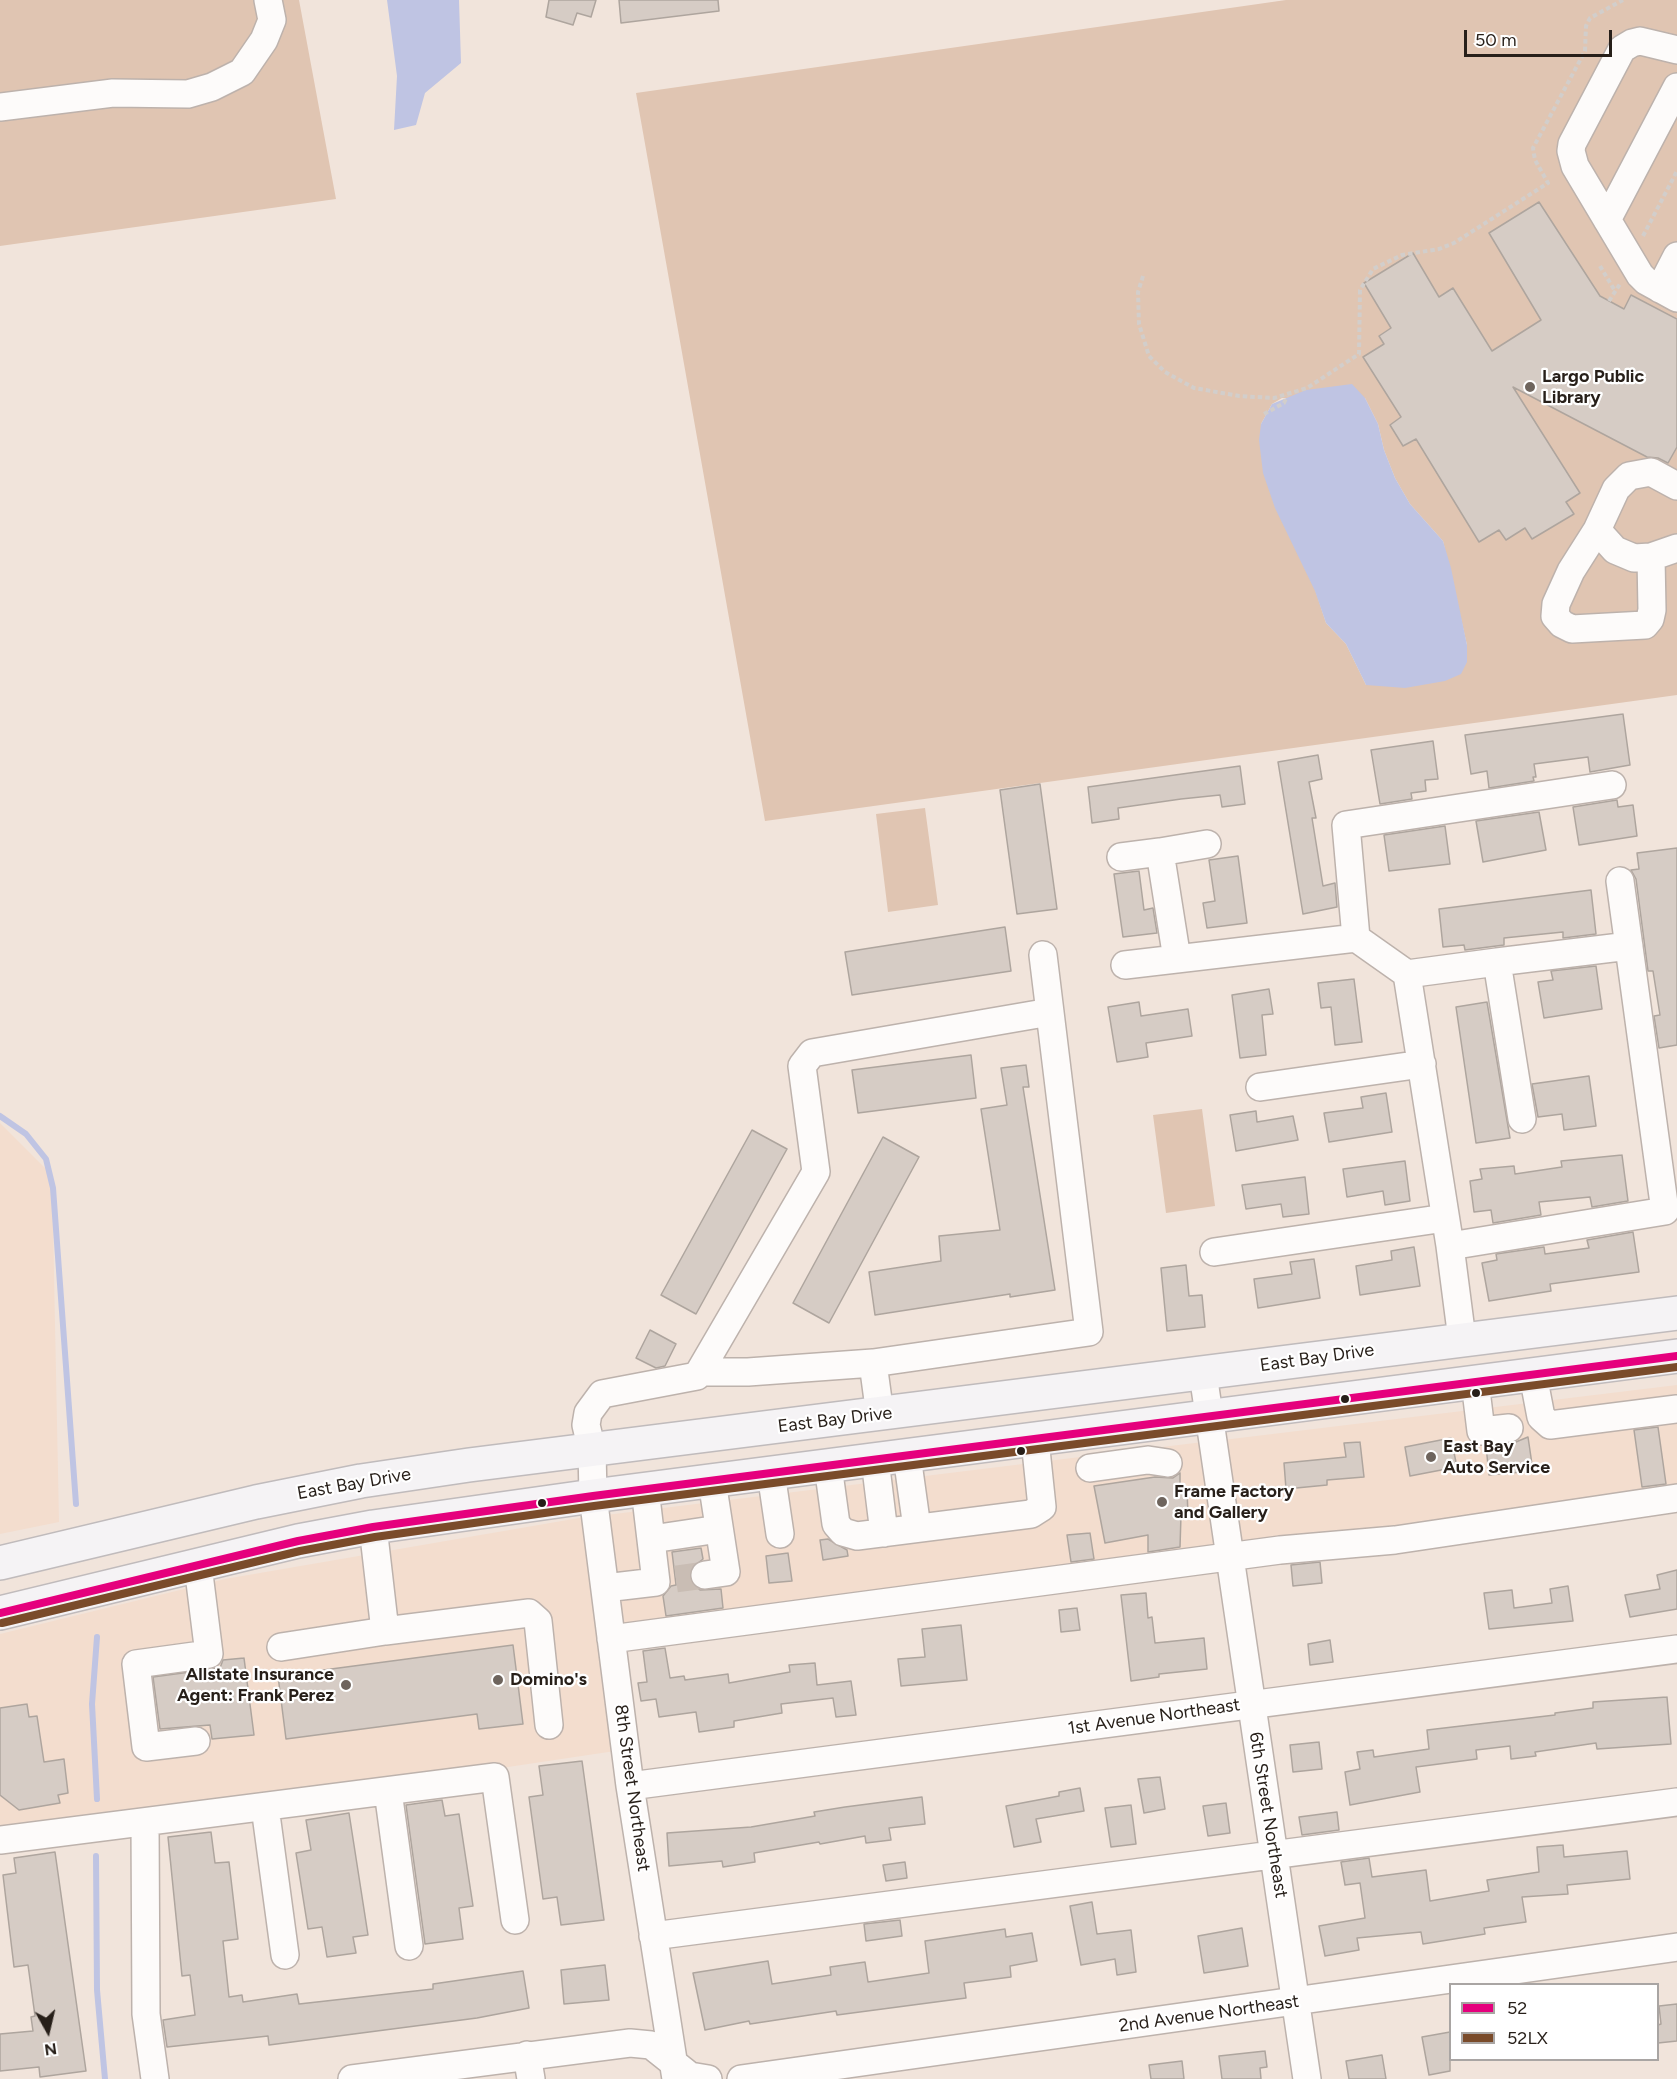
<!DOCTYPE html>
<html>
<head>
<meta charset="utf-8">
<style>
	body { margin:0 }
	#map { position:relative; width:1677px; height:2079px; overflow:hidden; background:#f1e4db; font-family:Figtree,sans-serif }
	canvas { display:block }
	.legend { position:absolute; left:1449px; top:1983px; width:210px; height:78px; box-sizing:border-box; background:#fff; border:2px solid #a9a5a3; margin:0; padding:8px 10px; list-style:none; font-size:18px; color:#271f19 }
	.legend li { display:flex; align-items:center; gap:12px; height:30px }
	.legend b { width:30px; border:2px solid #a9a5a3 }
	.north { position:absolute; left:18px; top:2001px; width:60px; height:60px; -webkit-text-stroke:4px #fff; paint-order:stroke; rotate:172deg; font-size:16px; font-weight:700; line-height:24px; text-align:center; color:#271f19 }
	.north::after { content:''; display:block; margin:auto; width:21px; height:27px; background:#271f19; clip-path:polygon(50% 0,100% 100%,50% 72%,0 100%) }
	.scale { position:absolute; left:1464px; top:30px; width:148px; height:27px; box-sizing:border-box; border:3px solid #271f19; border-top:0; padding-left:8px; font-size:18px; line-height:21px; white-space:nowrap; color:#271f19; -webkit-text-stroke:4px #fff; paint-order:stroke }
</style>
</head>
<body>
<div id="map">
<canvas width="1677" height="2079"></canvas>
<ul class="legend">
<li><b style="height:8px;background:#e5007d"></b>52</li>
<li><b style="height:8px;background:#7a4b2a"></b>52LX</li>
</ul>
<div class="north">N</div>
<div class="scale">50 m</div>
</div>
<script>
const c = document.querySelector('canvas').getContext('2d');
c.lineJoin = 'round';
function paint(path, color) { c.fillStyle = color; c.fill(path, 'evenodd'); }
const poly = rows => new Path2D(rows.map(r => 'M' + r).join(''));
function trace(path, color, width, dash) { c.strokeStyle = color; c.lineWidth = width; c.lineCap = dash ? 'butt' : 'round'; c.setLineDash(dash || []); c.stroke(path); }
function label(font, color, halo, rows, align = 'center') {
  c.font = font + ' Figtree,sans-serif'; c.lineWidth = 4.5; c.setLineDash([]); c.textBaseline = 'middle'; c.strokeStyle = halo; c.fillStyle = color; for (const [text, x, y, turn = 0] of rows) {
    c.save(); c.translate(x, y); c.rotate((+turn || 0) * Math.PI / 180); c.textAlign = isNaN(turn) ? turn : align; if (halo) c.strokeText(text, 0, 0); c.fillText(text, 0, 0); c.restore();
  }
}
const built = poly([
	[0,1123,52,1175,59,1522,0,1534],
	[1677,1385,1677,1512,1241,1564,1223,1440],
	[1203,1442,1221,1566,622,1638,606,1515],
	[585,1517,601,1641,597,1642,615,1751,0,1843,0,1634,225,1579]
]);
const green = poly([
	[0,0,299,0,336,199,0,246],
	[1286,0,1677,0,1677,695,765,821,636,93],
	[1282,398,1365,398,1378,424,1384,450,1395,478,1410,504,1443,541,1467,645,1366,685,1346,644,1326,623,1261,424,1272,404],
	[925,808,938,905,888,912,876,814],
	[1202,1109,1215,1206,1166,1213,1153,1115]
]);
const water = poly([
	[387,0,459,0,461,63,425,93,416,125,394,130,397,76],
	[1352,384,1365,398,1378,424,1384,450,1395,478,1410,504,1443,541,1451,568,1467,645,1467,662,1461,674,1445,681,1405,688,1366,685,1346,644,1326,623,1315,591,1275,508,1263,473,1259,440,1261,424,1272,404,1306,390]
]);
const stream = poly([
	[0,1116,26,1134,46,1159,53,1188,76,1504],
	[97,1637,92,1704,97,1799],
	[96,1856,97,1990,105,2079]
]);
const building = poly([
	[549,0,596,0,591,17,577,13,573,25,546,17,549,0],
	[619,0,718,0,719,11,621,23,619,0],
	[1539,202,1600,296,1624,309,1631,295,1677,319,1677,447,1668,463,1658,458,1647,457,1513,387,1580,493,1566,502,1574,514,1532,539,1525,528,1506,540,1499,530,1479,542,1416,439,1403,446,1390,425,1401,417,1363,357,1384,344,1379,336,1391,328,1364,283,1413,253,1439,297,1453,288,1492,351,1541,320,1489,233,1539,202],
	[1623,714,1630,765,1590,772,1588,757,1534,764,1536,777,1533,777,1534,781,1489,788,1487,771,1471,774,1465,735,1623,714],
	[1433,741,1438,779,1425,780,1426,791,1411,793,1412,799,1380,804,1371,750,1433,741],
	[1318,755,1322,779,1309,782,1316,818,1312,818,1323,886,1335,883,1337,907,1303,914,1278,762,1318,755],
	[1240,766,1245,804,1222,807,1220,795,1181,799,1118,808,1119,819,1092,823,1088,787,1240,766],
	[1040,784,1057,909,1017,914,1000,790,1040,784],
	[1617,800,1618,807,1633,805,1637,836,1579,845,1573,807,1617,800],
	[1539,812,1546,850,1483,862,1476,821,1539,812],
	[1445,826,1450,864,1389,871,1384,835,1445,826],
	[1677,848,1677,1045,1659,1048,1654,1016,1660,1015,1653,971,1648,971,1636,879,1631,870,1639,869,1637,853,1677,848],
	[1238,856,1247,923,1207,928,1203,903,1215,901,1209,860,1238,856],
	[1139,871,1144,910,1153,908,1157,933,1123,937,1114,874,1139,871],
	[1591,890,1596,934,1563,938,1563,932,1504,938,1504,945,1465,950,1464,945,1443,947,1439,909,1591,890],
	[1005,927,1011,971,852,995,845,952,1005,927],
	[1596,966,1602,1009,1544,1018,1538,982,1553,980,1551,971,1596,966],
	[1354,979,1362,1042,1335,1045,1331,1007,1321,1008,1318,983,1354,979],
	[1269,989,1273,1014,1262,1015,1266,1055,1240,1058,1232,995,1269,989],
	[1139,1002,1141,1016,1188,1009,1192,1036,1146,1043,1148,1057,1117,1062,1108,1007,1139,1002],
	[1487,1002,1510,1138,1476,1143,1456,1007,1487,1002],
	[971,1055,976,1098,858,1113,852,1070,971,1055],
	[1026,1065,1029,1087,1023,1087,1055,1290,1010,1297,1010,1294,875,1315,869,1272,941,1261,939,1236,1000,1230,981,1109,1007,1105,1001,1068,1026,1065],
	[1589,1076,1596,1126,1564,1130,1562,1114,1538,1117,1532,1084,1589,1076],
	[1386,1093,1392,1132,1329,1142,1324,1113,1363,1108,1361,1097,1386,1093],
	[1256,1111,1257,1122,1293,1116,1298,1140,1236,1151,1230,1115,1256,1111],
	[752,1130,787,1149,696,1314,661,1295,752,1130],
	[883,1137,919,1157,829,1323,793,1303,883,1137],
	[1622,1155,1628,1201,1592,1207,1590,1197,1539,1202,1541,1215,1493,1223,1491,1210,1474,1212,1470,1181,1482,1179,1480,1169,1514,1166,1515,1174,1562,1167,1561,1161,1622,1155],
	[1405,1161,1410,1201,1385,1205,1383,1191,1347,1197,1343,1169,1405,1161],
	[1305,1177,1309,1214,1283,1217,1281,1204,1246,1209,1242,1185,1305,1177],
	[1633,1232,1639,1272,1550,1284,1551,1291,1489,1301,1482,1263,1497,1260,1496,1254,1544,1247,1545,1254,1589,1248,1587,1240,1633,1232],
	[1414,1247,1420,1286,1360,1295,1356,1266,1392,1260,1391,1251,1414,1247],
	[1314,1259,1320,1298,1258,1308,1254,1279,1292,1274,1290,1262,1314,1259],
	[1186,1265,1189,1296,1202,1295,1205,1327,1167,1331,1161,1268,1186,1265],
	[650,1330,676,1344,665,1366,656,1368,636,1358,650,1330],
	[1658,1427,1666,1484,1642,1487,1634,1430,1658,1427],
	[1528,1437,1533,1471,1489,1475,1486,1446,1511,1444,1528,1437],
	[1451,1438,1457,1467,1410,1476,1405,1447,1451,1438],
	[1360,1442,1364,1477,1327,1480,1327,1485,1286,1489,1284,1463,1346,1457,1344,1443,1360,1442],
	[1180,1473,1180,1489,1187,1490,1188,1515,1181,1515,1180,1547,1148,1552,1148,1535,1105,1543,1094,1486,1155,1477,1173,1478,1180,1473],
	[1090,1533,1094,1559,1071,1562,1067,1535,1090,1533],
	[828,1539,847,1550,848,1556,823,1560,820,1540,828,1539],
	[701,1548,703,1559,691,1569,690,1578,693,1585,700,1590,721,1589,723,1608,666,1616,663,1596,671,1586,676,1585,672,1552,701,1548],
	[788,1553,792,1581,769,1583,766,1556,788,1553],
	[1320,1562,1322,1583,1293,1586,1291,1565,1320,1562],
	[1677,1570,1677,1609,1630,1617,1625,1595,1660,1589,1657,1575,1677,1570],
	[1568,1586,1573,1621,1489,1629,1484,1593,1512,1590,1514,1608,1552,1603,1550,1589,1568,1586],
	[1146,1593,1148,1618,1152,1617,1155,1643,1204,1638,1207,1669,1159,1674,1159,1677,1131,1681,1121,1595,1146,1593],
	[1077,1608,1080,1630,1061,1632,1059,1610,1077,1608],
	[961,1625,967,1680,901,1686,898,1659,925,1657,922,1629,961,1625],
	[1330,1640,1333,1662,1310,1665,1308,1644,1330,1640],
	[513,1645,523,1724,479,1729,477,1714,286,1739,278,1676,513,1645],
	[665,1648,670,1678,684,1676,685,1680,728,1674,729,1683,790,1672,789,1665,815,1663,817,1685,851,1681,856,1715,836,1717,833,1698,781,1704,782,1713,734,1721,734,1727,699,1732,696,1712,659,1717,656,1699,641,1701,638,1683,647,1682,643,1651,665,1648],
	[244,1658,254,1735,212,1739,210,1725,160,1729,153,1677,220,1668,223,1660,244,1658],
	[1667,1697,1671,1744,1597,1749,1596,1743,1535,1752,1536,1756,1511,1759,1510,1746,1476,1750,1477,1759,1416,1767,1420,1792,1350,1805,1345,1772,1360,1769,1357,1752,1373,1750,1374,1757,1429,1749,1427,1730,1555,1715,1555,1713,1593,1708,1593,1702,1667,1697],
	[27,1704,29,1717,37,1716,44,1762,64,1759,68,1793,58,1795,60,1803,19,1810,0,1795,0,1708,27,1704],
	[1319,1742,1322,1769,1293,1772,1290,1745,1319,1742],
	[582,1761,604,1920,561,1925,557,1897,543,1899,529,1797,543,1795,539,1766,582,1761],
	[1160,1777,1165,1809,1144,1813,1138,1779,1160,1777],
	[1080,1788,1084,1811,1036,1819,1041,1842,1014,1847,1006,1806,1059,1796,1059,1792,1080,1788],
	[922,1797,925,1824,889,1828,891,1840,866,1843,865,1836,820,1844,819,1842,754,1853,755,1862,723,1867,722,1861,669,1866,667,1833,751,1827,815,1816,814,1812,845,1807,922,1797],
	[442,1800,445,1816,459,1814,473,1906,459,1908,463,1939,425,1944,406,1805,442,1800],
	[1226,1803,1230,1833,1208,1836,1203,1806,1226,1803],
	[1131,1805,1136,1844,1111,1847,1105,1808,1131,1805],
	[1337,1812,1339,1830,1302,1835,1299,1817,1337,1812],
	[349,1813,368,1935,353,1937,356,1953,327,1957,322,1927,308,1929,296,1853,311,1850,306,1820,349,1813],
	[211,1832,215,1863,229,1862,238,1939,223,1941,229,1997,242,1995,243,2002,297,1994,299,2004,433,1989,433,1984,523,1971,529,2008,477,2018,269,2045,268,2036,167,2047,163,2020,195,2015,190,1975,182,1976,168,1837,211,1832],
	[1563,1845,1564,1857,1627,1851,1630,1879,1567,1885,1568,1894,1522,1897,1526,1922,1484,1928,1485,1934,1423,1944,1421,1932,1357,1938,1359,1950,1325,1956,1319,1926,1365,1918,1360,1883,1345,1885,1341,1862,1369,1858,1372,1877,1426,1870,1430,1901,1489,1891,1487,1880,1539,1872,1537,1847,1563,1845],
	[55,1852,86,2071,40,2077,39,2067,0,2071,0,2034,33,2031,31,2017,35,2016,28,1965,14,1967,3,1875,16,1873,14,1858,55,1852],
	[905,1862,907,1878,886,1881,883,1865,905,1862],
	[1092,1902,1097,1934,1131,1930,1136,1972,1117,1975,1115,1959,1081,1965,1070,1906,1092,1902],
	[900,1920,902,1936,866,1941,864,1924,900,1920],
	[1242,1928,1248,1966,1204,1973,1198,1936,1242,1928],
	[1005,1929,1006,1937,1032,1933,1037,1961,1010,1966,1011,1977,964,1983,966,1998,837,2015,836,2011,750,2024,749,2021,705,2030,693,1973,768,1961,772,1984,831,1975,830,1967,865,1962,868,1982,929,1973,925,1941,1005,1929],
	[605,1965,609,2000,564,2004,561,1970,605,1965],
	[1677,2004,1677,2041,1658,2043,1658,2025,1661,2024,1659,2006,1677,2004],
	[1450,2032,1450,2071,1429,2075,1422,2037,1450,2032],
	[1265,2051,1267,2067,1260,2068,1261,2079,1222,2079,1219,2056,1265,2051],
	[1382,2055,1386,2079,1349,2079,1346,2061,1382,2055],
	[1182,2061,1184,2079,1151,2079,1149,2065,1182,2061]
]);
const minorTunnel = poly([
	[676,1579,705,1575]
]);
const path = poly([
	[1643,236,1677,171],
	[1600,266,1615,291],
	[1143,276,1138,292,1139,324,1149,356,1165,372,1194,388,1239,396,1274,398,1307,388,1359,354,1360,290,1373,269,1402,255,1439,249,1454,243,1548,183,1535,160,1533,148,1585,51,1586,26,1590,18,1623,0],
	[1609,301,1620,284],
	[1264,414,1284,403,1287,396]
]);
const minor = poly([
	[1677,50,1640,41,1632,43,1622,49,1572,144,1571,151,1575,166,1640,275,1646,281,1677,298],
	[0,107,113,93,188,94,212,87,242,72,264,40,272,20,268,0],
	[1607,220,1677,87],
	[1660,289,1677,256],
	[1677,486,1651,472,1629,476,1616,489,1597,530,1615,550,1634,558,1651,557,1677,548],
	[1597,530,1571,571,1556,604,1555,616,1562,624,1572,629,1645,625,1650,619,1652,610,1651,557],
	[1121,857,1160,852],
	[1356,938,1346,825,1612,785],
	[1177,959,1160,852,1207,844],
	[1125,965,1356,938,1407,974],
	[1260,1087,1422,1064],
	[1522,1119,1497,962,1629,946],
	[1450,1246,1407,974,1497,962],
	[1214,1252,1445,1218],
	[1462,1339,1450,1246,1665,1211,1620,881],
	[699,1372,748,1372,873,1363],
	[1203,1374,1307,2079],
	[1533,1375,1541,1417,1550,1425,1677,1409],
	[1475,1382,1481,1431,1509,1428],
	[880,1415,873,1363,1089,1332,1043,955],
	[907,1456,917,1528],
	[875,1460,884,1533],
	[828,1466,836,1524,843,1532,857,1536,1031,1514,1042,1507,1035,1440],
	[1090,1468,1148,1460,1168,1463],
	[771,1473,780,1534],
	[652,1539,719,1529],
	[705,1575,726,1572,712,1481],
	[605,1588,656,1582,645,1489],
	[385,1631,529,1613,538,1621,549,1725],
	[611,1639,1280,1550,1395,1540,1677,1498],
	[281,1647,385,1631,373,1527],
	[196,1741,146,1747,136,1664,209,1654,198,1566],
	[630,1786,1677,1649],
	[388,1791,409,1946],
	[265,1807,285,1955],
	[145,1822,146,2014,155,2079],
	[0,1840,495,1777,515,1920],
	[653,1936,1677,1802],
	[527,2055,531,2079],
	[352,2079,630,2043,651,2045,690,2076,708,2079],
	[676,2079,630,1786,593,1496,592,1450,586,1425,588,1413,602,1394,697,1376,816,1172,802,1066,812,1053,1050,1012],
	[741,2079,1677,1947]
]);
const major = poly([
	[0,1563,256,1502,361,1481,469,1465,1677,1313],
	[0,1613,298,1541,373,1527,593,1496,1677,1356]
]);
const bus1 = poly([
	[0,1613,298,1541,373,1527,593,1496,1677,1356]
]);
const bus2 = poly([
	[2,1623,300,1551,375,1537,594,1506,1677,1367]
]);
const markers = [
	[1530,387,6,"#6e645d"],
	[1476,1393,5,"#271f19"],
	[1345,1399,5,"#271f19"],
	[1021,1451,5,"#271f19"],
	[1431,1457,6,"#6e645d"],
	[1162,1502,6,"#6e645d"],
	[542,1503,5,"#271f19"],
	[498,1680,6,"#6e645d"],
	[346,1685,6,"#6e645d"]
];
const poiNames = [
	["Largo Public",1542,377],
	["Library",1542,398],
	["East Bay",1443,1447],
	["Auto Service",1443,1468],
	["Frame Factory",1174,1492],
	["and Gallery",1174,1513],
	["Allstate Insurance",334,1675,"right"],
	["Agent: Frank Perez",334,1696,"right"],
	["Domino's",510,1680]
];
const streetNames = [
	["East Bay Drive",1317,1358,-8],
	["East Bay Drive",835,1420,-7],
	["East Bay Drive",354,1484,-10],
	["1st Avenue Northeast",1154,1717,-8],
	["8th Street Northeast",632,1788,82],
	["6th Street Northeast",1268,1815,81],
	["2nd Avenue Northeast",1209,2014,-8]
];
paint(built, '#f3ddce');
paint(green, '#e0c5b2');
paint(water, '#bfc4e3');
trace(stream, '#bfc4e3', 6);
paint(building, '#d6ccc5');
trace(building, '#aea59e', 1.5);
trace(minorTunnel, '#c9bdb4', 27, [27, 14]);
trace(minor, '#bdb2ac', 30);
trace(major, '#c0bbbc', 36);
trace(path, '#d2cecb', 4, [4.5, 3]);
trace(minor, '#fdfbfa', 27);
trace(major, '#f5f3f5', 33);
trace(bus1, '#e5007d', 8);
trace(bus2, '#7a4b2a', 8);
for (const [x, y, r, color] of markers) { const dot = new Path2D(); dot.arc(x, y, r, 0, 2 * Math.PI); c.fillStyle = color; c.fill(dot); trace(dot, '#fff', 2); }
label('bold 18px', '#271f19', '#fff', poiNames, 'left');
label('18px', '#271f19', '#fff', streetNames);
</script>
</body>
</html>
